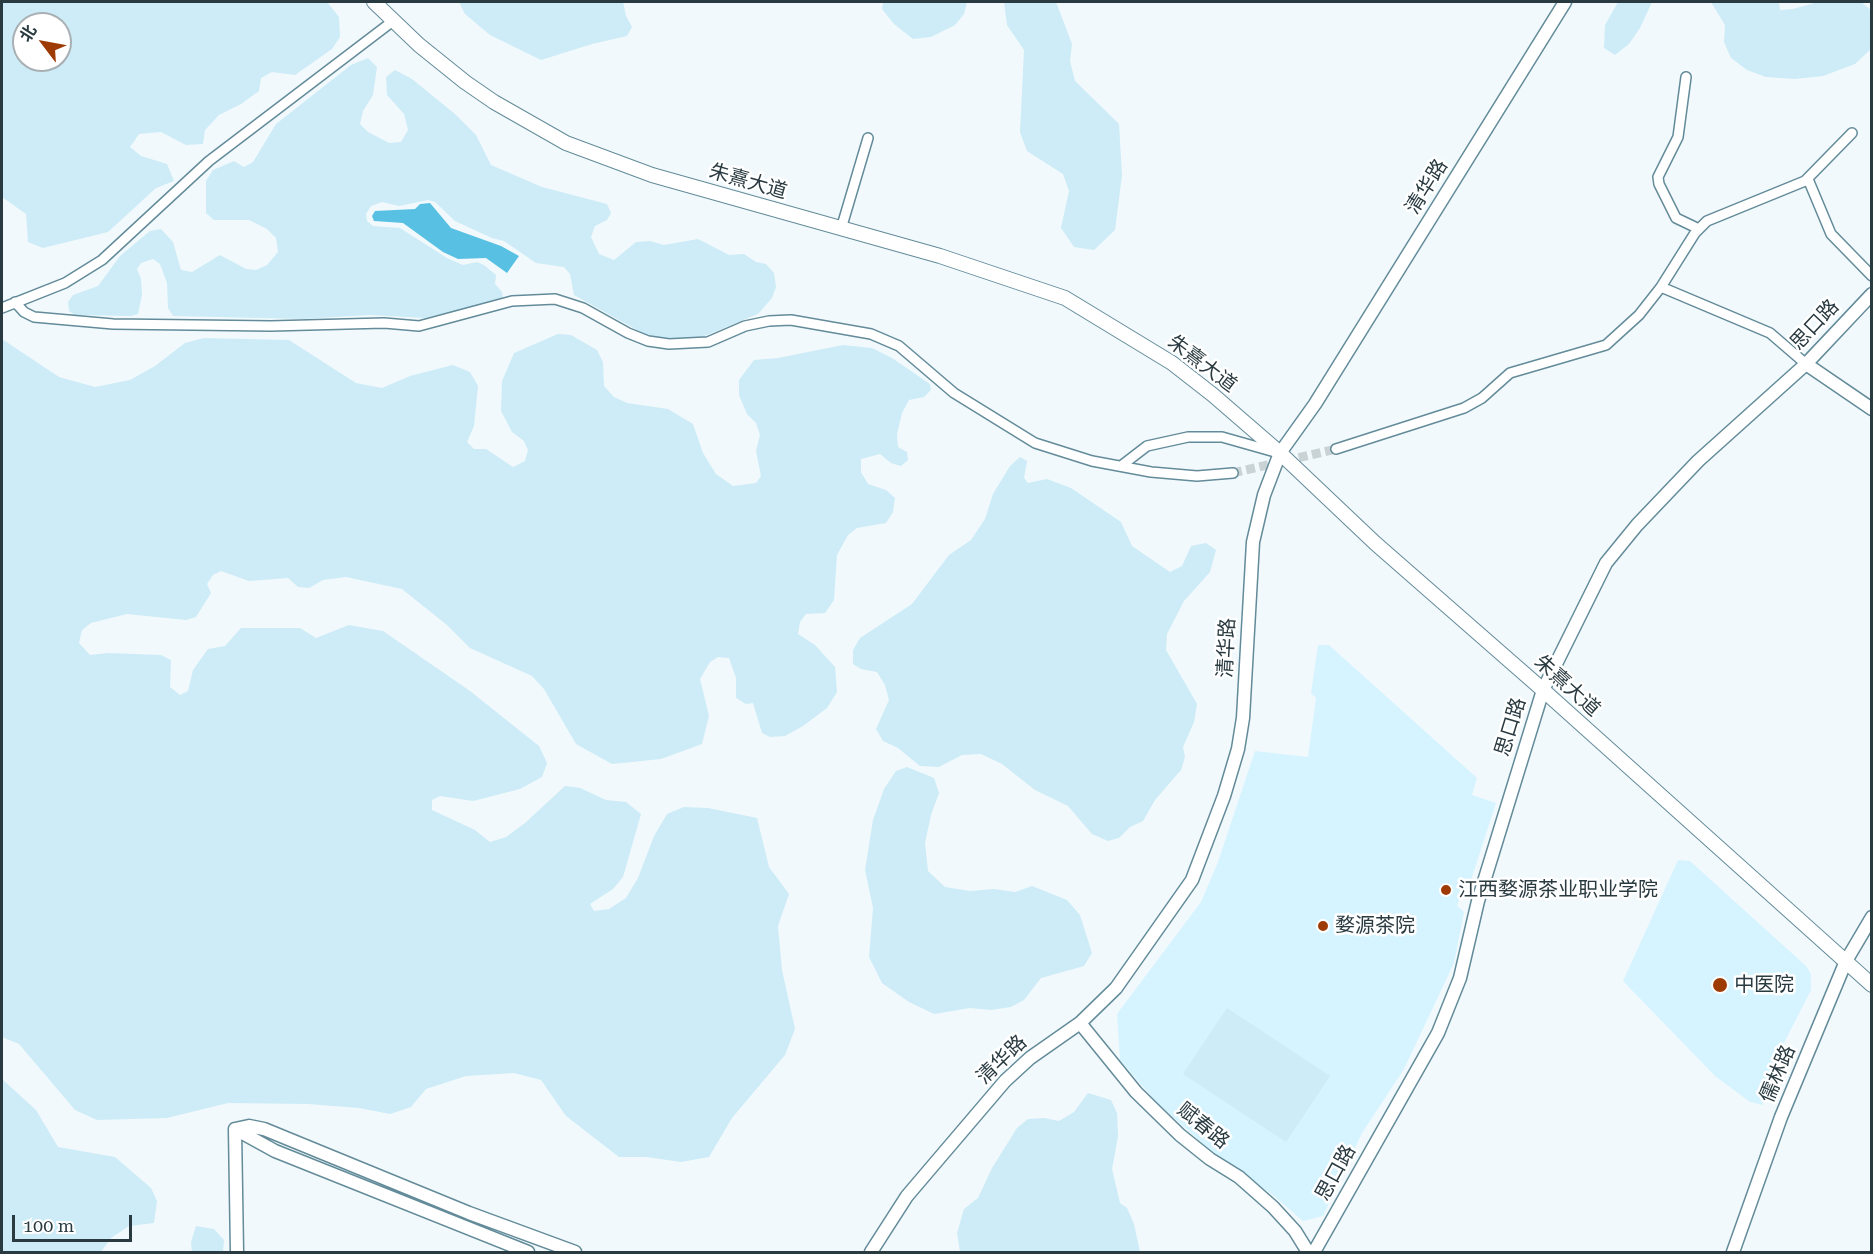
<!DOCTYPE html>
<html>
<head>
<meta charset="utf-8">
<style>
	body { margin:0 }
	#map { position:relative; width:1873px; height:1254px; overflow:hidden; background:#f1f9fc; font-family:"Roboto Serif","Noto Sans SC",serif }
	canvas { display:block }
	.frame { position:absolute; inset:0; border:3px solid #293a40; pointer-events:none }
	.north { position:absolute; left:12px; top:12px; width:60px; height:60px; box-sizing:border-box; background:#fff; border:2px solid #a9b0b3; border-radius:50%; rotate:302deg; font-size:16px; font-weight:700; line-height:24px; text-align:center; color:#293a40 }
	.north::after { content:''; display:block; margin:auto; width:21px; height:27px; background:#9e3b04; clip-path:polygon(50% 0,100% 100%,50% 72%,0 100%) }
	.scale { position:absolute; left:12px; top:1215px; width:120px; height:27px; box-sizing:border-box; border:3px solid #293a40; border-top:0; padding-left:8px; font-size:18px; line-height:21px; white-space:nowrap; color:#293a40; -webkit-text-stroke:4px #fff; paint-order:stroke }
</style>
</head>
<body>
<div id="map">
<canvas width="1873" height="1254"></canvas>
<div class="frame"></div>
<div class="north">北</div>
<div class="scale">100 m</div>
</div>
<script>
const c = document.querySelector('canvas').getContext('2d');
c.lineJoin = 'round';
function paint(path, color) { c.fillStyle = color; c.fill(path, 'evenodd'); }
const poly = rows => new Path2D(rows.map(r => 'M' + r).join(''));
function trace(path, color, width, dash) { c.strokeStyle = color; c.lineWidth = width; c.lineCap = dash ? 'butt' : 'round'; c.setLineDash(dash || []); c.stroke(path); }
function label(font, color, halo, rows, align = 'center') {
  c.font = font + ' "Roboto Serif","Noto Sans SC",serif'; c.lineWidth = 5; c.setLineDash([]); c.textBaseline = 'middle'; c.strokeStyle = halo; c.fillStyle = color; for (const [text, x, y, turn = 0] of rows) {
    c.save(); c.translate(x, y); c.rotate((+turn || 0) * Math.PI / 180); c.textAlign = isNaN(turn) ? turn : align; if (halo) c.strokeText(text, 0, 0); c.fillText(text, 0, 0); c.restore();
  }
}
const built = poly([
	[1318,645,1329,645,1477,778,1472,795,1496,803,1471,880,1465,883,1457,906,1464,912,1454,963,1404,1069,1362,1133,1323,1216,1303,1221,1274,1196,1209,1149,1157,1103,1120,1060,1117,1014,1201,902,1218,862,1255,751,1308,757,1316,698,1311,693],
	[1678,860,1690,861,1806,966,1811,974,1811,990,1785,1041,1763,1105,1750,1102,1715,1076,1623,981]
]);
const green = poly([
	[2,2,327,2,339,17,340,37,332,49,295,75,272,72,261,78,259,91,241,104,219,115,205,130,203,144,186,145,161,132,139,134,130,147,141,156,167,164,174,181,156,188,108,232,43,248,28,242,26,214,2,197],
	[24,24,60,24,60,60,24,60],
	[459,2,623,2,626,16,632,27,627,36,592,44,541,60,490,35,465,14],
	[883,2,967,2,964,14,955,25,931,37,913,39,894,24,882,9],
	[1004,2,1056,2,1072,44,1070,61,1075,81,1119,124,1122,175,1115,230,1094,250,1074,247,1061,228,1069,191,1063,174,1027,151,1020,132,1024,50,1007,25],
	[1618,2,1652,2,1640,28,1629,44,1615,55,1604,48,1605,25],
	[1711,2,1779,2,1780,10,1793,9,1818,2,1861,2,1871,10,1871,49,1855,64,1823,76,1795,79,1766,77,1747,70,1731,58,1724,42,1725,25],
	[368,58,377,67,373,95,363,111,360,124,368,132,389,143,401,142,408,130,404,114,387,95,386,77,395,70,412,79,455,114,476,135,491,165,542,187,607,204,611,213,607,220,595,226,591,237,599,254,614,260,636,242,650,241,664,245,698,239,729,255,744,254,756,262,766,264,774,273,776,287,772,298,758,314,702,337,668,339,646,335,574,295,570,274,564,267,536,263,504,241,492,238,455,221,435,202,428,200,399,206,382,202,371,206,366,214,367,221,373,226,400,228,447,258,463,265,477,262,484,265,496,275,495,284,502,292,503,299,425,318,369,315,302,319,173,316,168,308,167,283,160,264,153,259,141,263,137,269,141,279,142,295,138,314,131,316,75,315,69,311,68,302,73,295,98,286,120,256,150,231,161,229,173,242,181,270,192,272,220,255,246,269,256,270,267,265,278,252,276,238,267,229,249,220,214,220,206,213,206,181,213,170,234,161,244,167,253,162,276,124,351,65],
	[558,334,571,335,597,350,603,362,604,386,614,397,627,403,668,409,693,424,703,453,716,474,733,486,756,483,761,476,756,451,760,435,756,423,747,414,739,395,739,380,754,360,778,358,843,345,872,348,892,358,930,384,931,390,924,397,909,400,902,413,897,434,898,447,907,452,908,460,901,466,891,463,880,454,861,459,861,472,868,484,886,490,895,498,893,512,886,523,857,528,848,535,837,555,834,600,825,613,806,614,800,622,798,634,815,645,835,667,837,692,827,708,803,726,785,736,770,737,762,733,753,703,746,704,736,698,736,678,729,658,718,657,710,662,700,679,709,716,702,744,661,759,612,764,576,744,544,689,532,676,470,648,447,625,402,589,346,577,323,580,309,588,298,587,288,578,249,581,221,571,213,575,207,584,211,593,196,617,186,620,127,614,91,623,82,630,79,643,90,655,108,653,161,655,171,660,170,687,180,695,188,691,193,670,208,649,225,646,241,628,300,628,316,638,349,625,383,631,470,691,539,746,547,763,542,777,520,789,473,801,440,796,432,800,432,810,475,830,490,842,506,837,525,823,565,786,580,788,606,800,626,802,641,814,623,877,613,889,590,904,594,911,609,909,626,898,638,878,654,836,667,814,684,807,708,808,757,818,769,867,789,894,778,926,782,970,795,1029,785,1055,732,1118,709,1157,681,1162,646,1157,619,1157,566,1116,541,1080,514,1073,466,1076,426,1089,411,1107,390,1114,359,1108,308,1104,228,1103,167,1118,97,1120,75,1110,19,1044,2,1037,2,339,59,377,95,387,130,380,155,366,185,343,204,338,289,340,356,383,382,388,410,376,453,365,470,372,478,386,474,426,467,442,474,449,486,449,513,467,525,461,528,450,524,441,512,432,501,411,502,381,514,353],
	[1020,457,1027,461,1024,478,1028,483,1047,479,1071,488,1121,522,1132,546,1170,572,1182,566,1191,546,1206,543,1216,550,1210,572,1184,601,1167,634,1166,650,1197,704,1194,722,1183,747,1185,757,1181,770,1155,800,1143,821,1130,827,1119,838,1108,841,1092,834,1068,806,1035,790,1002,764,981,754,962,755,939,767,920,766,898,748,883,741,876,729,889,700,885,685,877,672,861,669,853,664,853,650,860,638,912,604,949,555,971,540,985,519,993,494,1010,466],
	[907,767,934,778,939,793,931,815,925,843,928,871,945,887,970,891,994,889,1015,892,1032,886,1067,900,1080,915,1092,953,1084,966,1041,978,1024,1000,1011,1007,991,1010,970,1008,934,1014,909,1002,882,983,869,957,873,908,865,870,873,820,884,789,896,771],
	[1227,1008,1330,1076,1286,1142,1183,1074],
	[2,1079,36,1110,58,1147,115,1157,151,1188,157,1201,154,1223,129,1226,111,1238,101,1252,2,1252],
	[1088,1093,1111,1100,1117,1113,1118,1136,1112,1169,1120,1203,1127,1208,1134,1224,1140,1252,960,1252,957,1233,964,1209,978,1198,992,1168,1017,1128,1028,1119,1044,1118,1059,1121,1074,1112],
	[196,1226,214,1229,224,1240,223,1252,192,1252,191,1242]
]);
const water = poly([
	[430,203,451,228,501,246,519,256,507,273,486,258,458,259,443,252,403,223,374,221,372,216,375,211,415,209,420,204]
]);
const streetTunnel = poly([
	[1233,473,1336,449]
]);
const street = poly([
	[1686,77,1678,137,1658,177,1659,184,1676,218,1699,229],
	[1808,179,1831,234,1872,276],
	[841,229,868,138],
	[1661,287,1695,233,1707,221,1805,181,1852,133],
	[15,302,24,312,34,317,113,324,271,326,384,323,419,326,512,301,555,299,583,308,628,333,648,341,669,344,708,342,745,326,769,321,791,320,871,334,899,346,954,393,1035,443,1092,461,1151,472,1197,476,1233,473],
	[2,308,65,283,102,260,209,161,393,21],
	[1336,449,1464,408,1482,398,1510,373,1606,345,1639,315,1661,287,1770,333,1806,364],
	[1121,466,1147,446,1188,437,1222,437,1275,452]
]);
const secondary = poly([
	[1806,364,1872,409],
	[1080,1023,1136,1092,1180,1135,1210,1159,1239,1177,1273,1207,1295,1231,1308,1252],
	[235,1129,249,1126,264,1129,469,1213,575,1252],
	[235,1129,275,1151,528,1252],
	[235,1129,237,1252],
	[871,1252,907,1196,1005,1081,1030,1058,1080,1023,1116,988,1192,880,1224,796,1238,749,1243,718,1253,542,1264,495,1280,453,1315,404,1565,2],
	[1314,1252,1438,1033,1460,978,1478,901,1543,690,1606,563,1637,525,1698,461,1806,364,1872,294],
	[1733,1252,1781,1117,1846,961,1872,917]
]);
const primary = poly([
	[374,2,419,45,465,82,494,102,566,143,652,175,940,256,1065,298,1172,363,1213,395,1280,453,1375,543,1543,690,1872,985]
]);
const markers = [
	[1446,890,6,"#9e3b04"],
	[1323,926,6,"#9e3b04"],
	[1720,985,8,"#9e3b04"]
];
const streetNames = [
	["朱熹大道",748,182,16],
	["清华路",1427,187,-58],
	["思口路",1815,325,-47],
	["朱熹大道",1202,364,37],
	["清华路",1227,648,-87],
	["朱熹大道",1567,686,42],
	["思口路",1511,727,-73],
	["清华路",1002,1060,-44],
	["儒林路",1778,1074,-67],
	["赋春路",1203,1126,39],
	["思口路",1336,1173,-61]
];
const poiNames = [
	["江西婺源茶业职业学院",1458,890],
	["婺源茶院",1335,926],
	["中医院",1734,985]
];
paint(built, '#d6f4ff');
paint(green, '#cdecf7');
paint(water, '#58c1e3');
trace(streetTunnel, '#c9d3d6', 9, [9, 4.5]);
trace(street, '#638b99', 12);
trace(secondary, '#638b99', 15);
trace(primary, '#638b99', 16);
trace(street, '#fff', 9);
trace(secondary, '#fff', 12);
trace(primary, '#fff', 14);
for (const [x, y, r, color] of markers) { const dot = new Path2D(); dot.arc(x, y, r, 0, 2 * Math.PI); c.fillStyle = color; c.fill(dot); trace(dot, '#fff', 2); }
label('20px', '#293a40', '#fff', streetNames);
label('20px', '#293a40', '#fff', poiNames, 'left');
</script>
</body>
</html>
